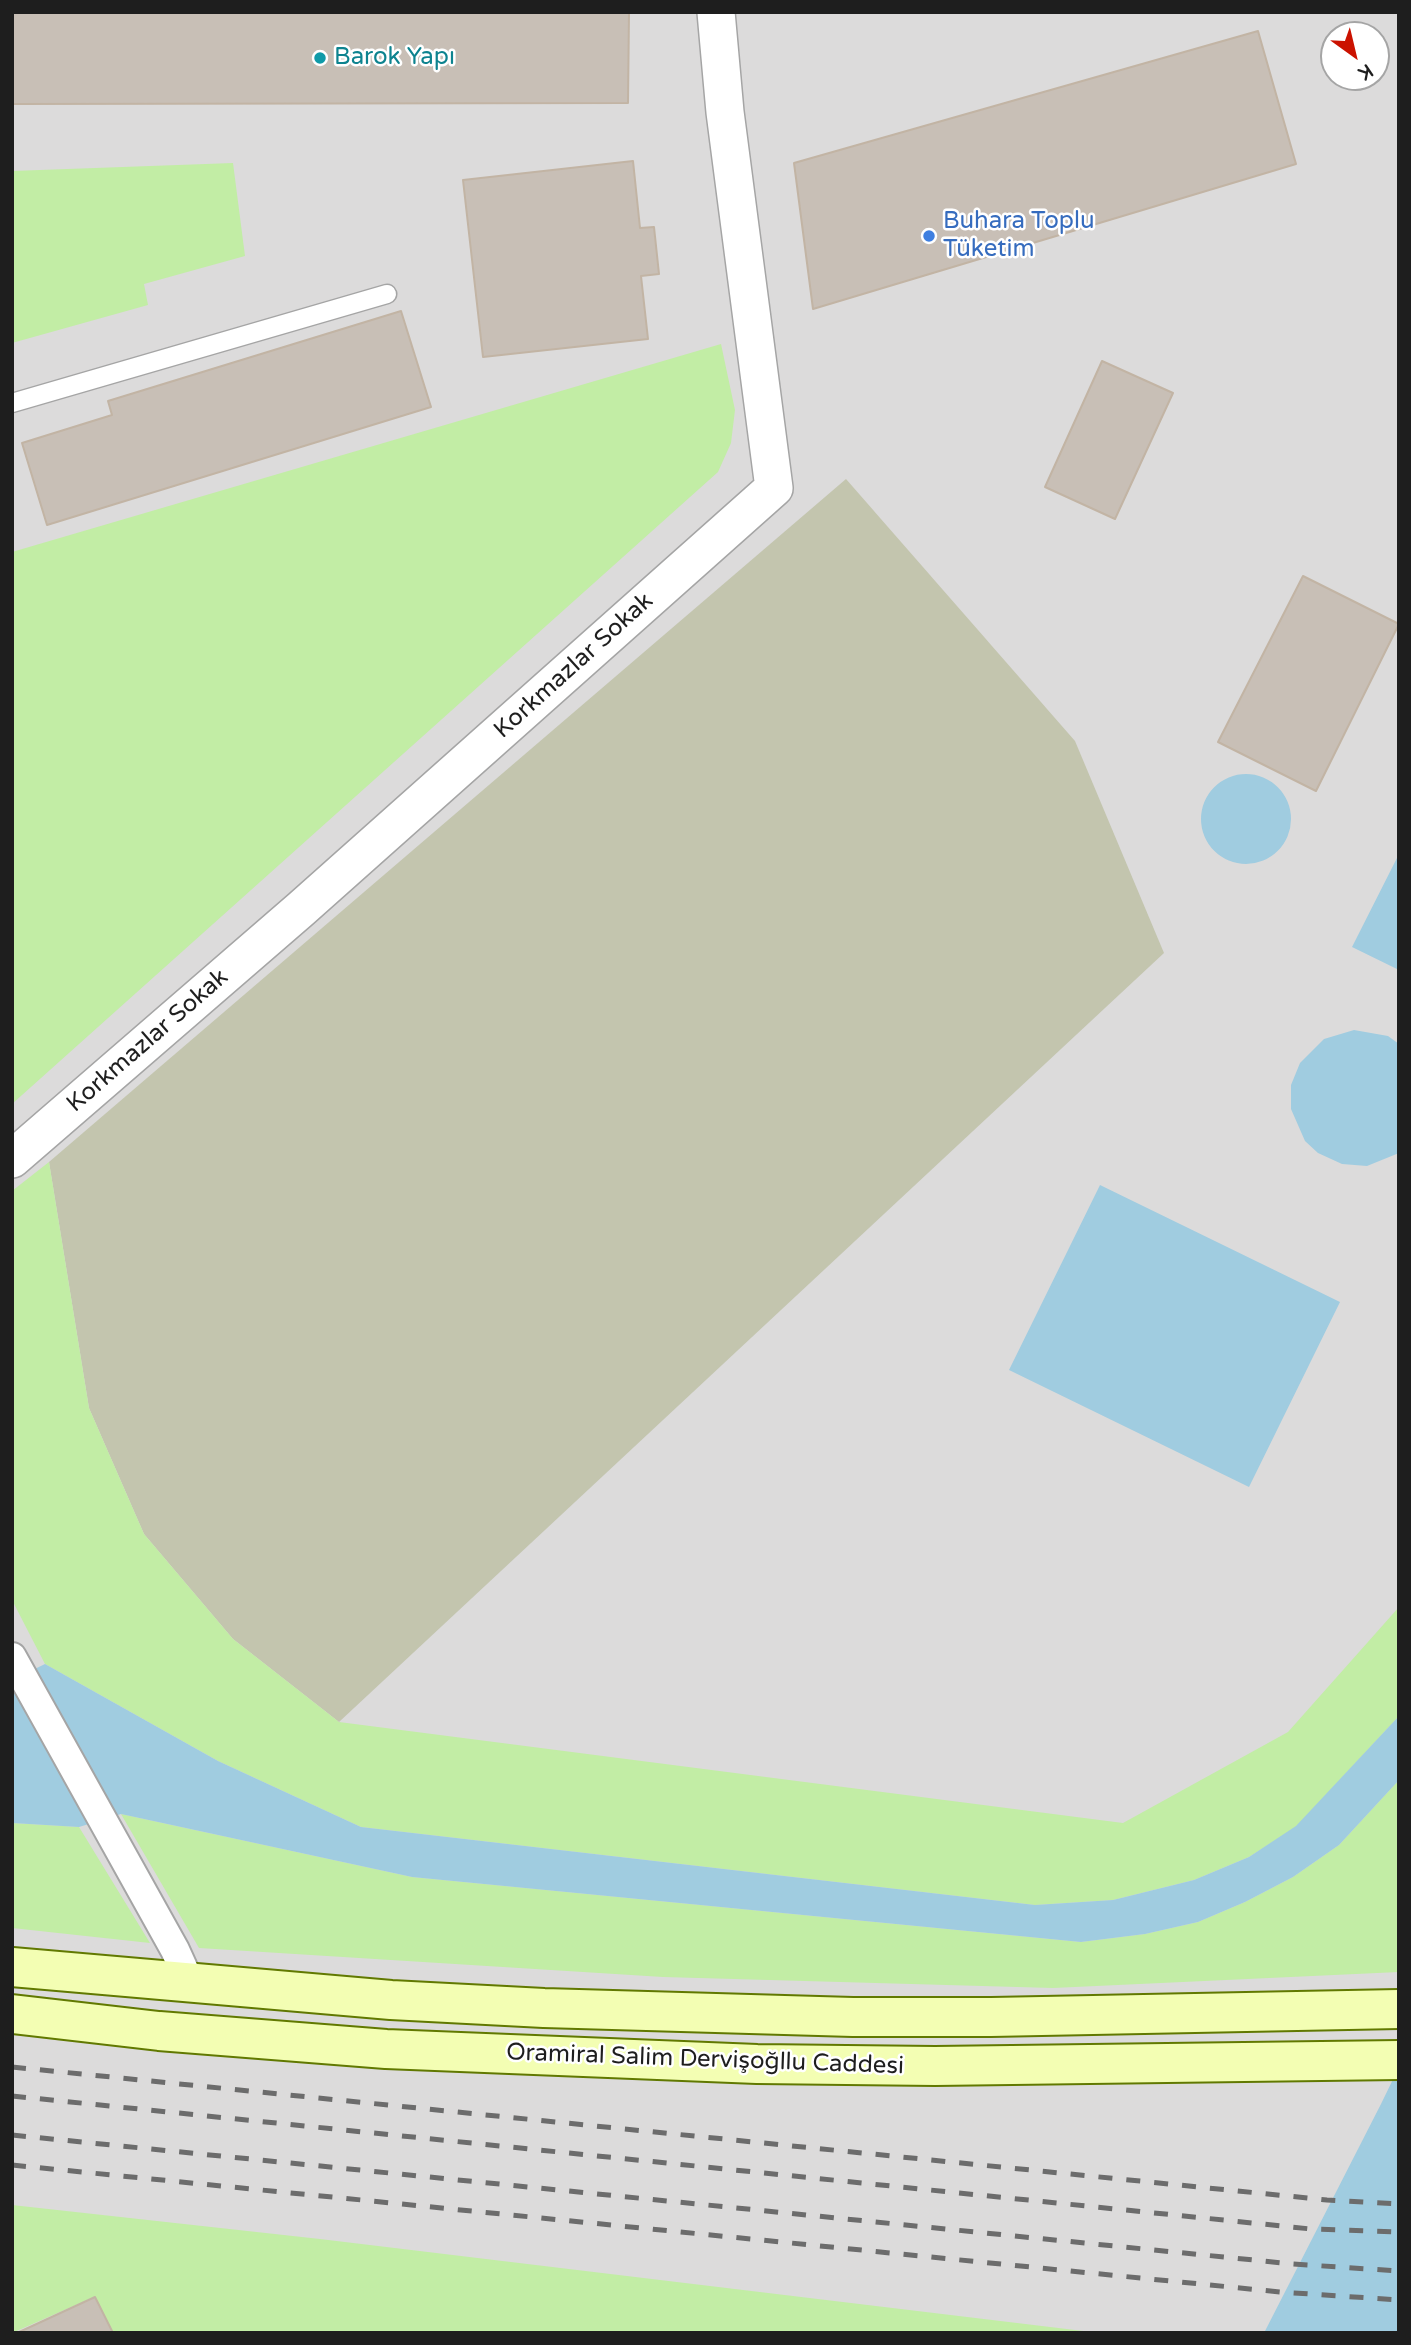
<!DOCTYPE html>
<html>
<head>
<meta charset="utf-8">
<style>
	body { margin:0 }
	#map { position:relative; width:1411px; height:2345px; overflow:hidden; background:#efece3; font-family:"Varela Round",sans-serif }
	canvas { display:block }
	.frame { position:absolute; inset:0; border:14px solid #1e1e1e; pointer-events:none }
	.north { position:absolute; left:1320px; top:21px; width:70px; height:70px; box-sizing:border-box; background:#fff; border:2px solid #a5a5a5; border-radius:50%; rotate:146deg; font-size:19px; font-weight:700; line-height:28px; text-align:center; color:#1e1e1e }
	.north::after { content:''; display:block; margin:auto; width:24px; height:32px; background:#cb1200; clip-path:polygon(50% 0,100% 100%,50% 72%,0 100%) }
</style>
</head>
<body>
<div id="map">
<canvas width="1411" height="2345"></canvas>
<div class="frame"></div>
<div class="north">K</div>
</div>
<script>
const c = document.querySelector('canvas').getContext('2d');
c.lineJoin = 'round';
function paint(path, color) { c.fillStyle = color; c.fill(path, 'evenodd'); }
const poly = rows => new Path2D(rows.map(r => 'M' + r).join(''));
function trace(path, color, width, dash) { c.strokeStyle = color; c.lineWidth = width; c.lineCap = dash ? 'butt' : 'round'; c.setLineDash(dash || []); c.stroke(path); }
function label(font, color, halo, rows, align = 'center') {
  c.font = font + ' "Varela Round",sans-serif'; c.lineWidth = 5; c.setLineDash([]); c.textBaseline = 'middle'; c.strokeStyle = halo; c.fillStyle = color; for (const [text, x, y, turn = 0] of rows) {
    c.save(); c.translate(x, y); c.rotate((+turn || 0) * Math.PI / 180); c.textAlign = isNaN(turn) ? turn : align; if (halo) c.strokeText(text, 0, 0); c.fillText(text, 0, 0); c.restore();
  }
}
const residential = poly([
	[12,12,1399,12,1399,2333,12,2333],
	[1334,35,1376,35,1376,77,1334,77]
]);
const construction = poly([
	[846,479,1075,741,1164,953,339,1722,233,1639,144,1534,89,1408,49,1162]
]);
const grass = poly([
	[233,163,245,256,144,284,148,305,12,343,12,171],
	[721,344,735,410,731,443,718,472,12,1104,12,552],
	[49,1162,89,1408,144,1534,233,1639,339,1722,1123,1823,1288,1732,1399,1607,1399,1716,1296,1827,1249,1857,1194,1880,1113,1900,1035,1905,361,1827,218,1761,45,1664,12,1600,12,1191],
	[1399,1780,1399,1972,1053,1988,663,1977,199,1948,121,1814,412,1877,1081,1942,1145,1934,1198,1922,1245,1902,1293,1877,1339,1845],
	[12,1823,79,1827,150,1943,12,1928],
	[12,2205,320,2239,1100,2333,113,2333,94,2297,12,2333]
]);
const water = poly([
	'1201 819a45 45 0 1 1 90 0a45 45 0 1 1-90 0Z',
	[1399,854,1399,970,1352,947],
	[1354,1030,1388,1036,1399,1044,1399,1153,1367,1166,1342,1164,1318,1153,1305,1141,1291,1109,1291,1085,1300,1063,1324,1039],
	[1100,1185,1340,1302,1249,1487,1009,1370],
	[45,1664,218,1761,361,1827,1035,1905,1113,1900,1194,1880,1249,1857,1296,1826,1399,1716,1399,1780,1339,1845,1293,1877,1245,1902,1198,1922,1145,1934,1081,1942,412,1877,121,1814,79,1827,12,1823,12,1680],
	[1399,2067,1399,2333,1264,2333,1381,2104]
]);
const building = poly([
	[12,12,629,12,628,103,12,104,12,12],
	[1258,31,1296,164,813,309,794,163,1258,31],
	[633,161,640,228,654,227,659,274,641,276,648,339,483,357,463,180,633,161],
	[401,311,431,407,47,525,22,443,112,415,108,401,401,311],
	[1102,361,1173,393,1115,519,1045,487,1102,361],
	[1303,576,1399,624,1316,791,1218,742,1303,576],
	[95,2297,113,2333,17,2333,95,2297]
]);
const service = poly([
	[12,403,387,294]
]);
const pedestrian = poly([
	[12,1657,175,1950,190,1983]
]);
const minor = poly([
	[12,1159,301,909,774,488,725,112,716,12]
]);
const secondary = poly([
	[12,1967,391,2000,544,2008,853,2017,991,2017,1399,2009],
	[12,2014,159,2031,386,2049,757,2064,935,2066,1399,2060]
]);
const rail = poly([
	[12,2067,1327,2200,1399,2204],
	[12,2096,1311,2229,1399,2232],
	[12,2135,1293,2264,1399,2271],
	[12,2165,1280,2292,1399,2300]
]);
const markers = [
	[320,58,7,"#0f9aa8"],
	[929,236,7,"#3f7fe0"]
];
const cultureNames = [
	["Barok Yapı",334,58]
];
const shopNames = [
	["Buhara Toplu",943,222],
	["Tüketim",943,250]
];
const streetNames = [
	["Korkmazlar Sokak",574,666,-42],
	["Korkmazlar Sokak",148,1041,-41],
	["Oramiral Salim Dervişoğllu Caddesi",705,2060,2]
];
paint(residential, '#dcdbdb');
paint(construction, '#c3c5ae');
paint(grass, '#c2eda5');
paint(water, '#a0cce0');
paint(building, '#c8bfb6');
trace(building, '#c2b4a4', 2);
trace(service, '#a5a5a5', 21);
trace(pedestrian, '#a5a5a5', 32);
trace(minor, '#a5a5a5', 40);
trace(secondary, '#617900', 42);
trace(service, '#fff', 18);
trace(pedestrian, '#fff', 28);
trace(minor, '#fff', 37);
trace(secondary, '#f3feb3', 38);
trace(rail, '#6c6c6c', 5, [14, 14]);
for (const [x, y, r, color] of markers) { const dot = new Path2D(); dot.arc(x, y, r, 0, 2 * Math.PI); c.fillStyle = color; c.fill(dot); trace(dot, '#fff', 2.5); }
label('24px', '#0d838f', '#fff', cultureNames, 'left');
label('24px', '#366cbe', '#fff', shopNames, 'left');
label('24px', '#1e1e1e', '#fff', streetNames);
</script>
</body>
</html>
